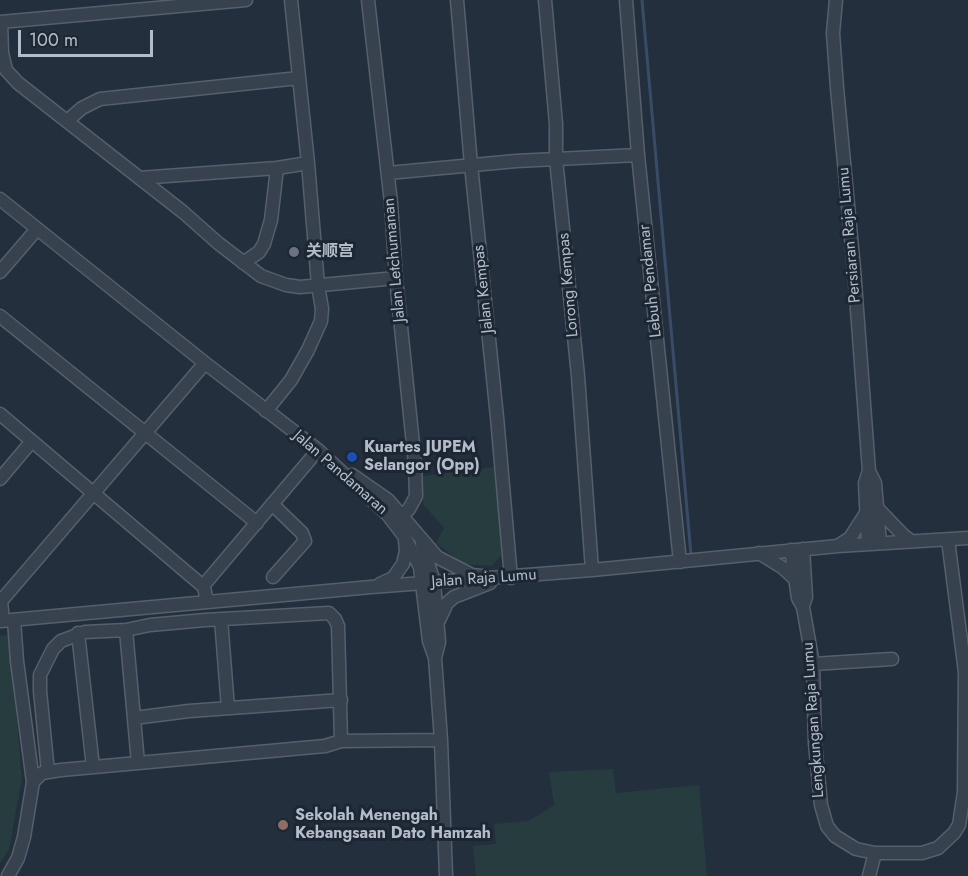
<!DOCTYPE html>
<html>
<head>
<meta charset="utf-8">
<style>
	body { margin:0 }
	#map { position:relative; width:968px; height:876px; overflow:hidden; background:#242f3e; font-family:Jost,sans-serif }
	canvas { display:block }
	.scale { position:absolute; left:18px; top:30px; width:135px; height:27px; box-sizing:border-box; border:3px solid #b4bcc9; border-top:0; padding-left:8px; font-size:18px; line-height:21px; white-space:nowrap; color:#b4bcc9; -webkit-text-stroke:4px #1d2633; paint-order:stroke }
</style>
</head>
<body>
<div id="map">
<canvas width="968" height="876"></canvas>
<div class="scale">100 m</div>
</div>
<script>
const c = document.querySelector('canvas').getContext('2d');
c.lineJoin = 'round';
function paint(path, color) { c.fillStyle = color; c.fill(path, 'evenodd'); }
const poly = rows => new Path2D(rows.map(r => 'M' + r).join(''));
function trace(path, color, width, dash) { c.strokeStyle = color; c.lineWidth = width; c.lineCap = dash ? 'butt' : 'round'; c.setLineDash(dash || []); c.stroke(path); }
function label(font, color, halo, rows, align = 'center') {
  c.font = font + ' Jost,"Noto Sans SC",sans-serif'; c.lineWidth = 6; c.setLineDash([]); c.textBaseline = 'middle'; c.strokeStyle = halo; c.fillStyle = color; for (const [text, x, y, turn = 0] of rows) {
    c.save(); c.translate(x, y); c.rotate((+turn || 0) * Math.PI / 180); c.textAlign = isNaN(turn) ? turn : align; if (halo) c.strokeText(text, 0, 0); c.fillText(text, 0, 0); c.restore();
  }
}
const green = poly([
	[494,467,503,553,492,566,463,564,436,543,444,528,423,504,423,476],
	[9,635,22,778,9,850,0,863,0,636],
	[613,769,616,793,699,785,707,876,476,876,473,846,496,844,494,824,529,821,554,805,549,772]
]);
const stream = poly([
	[642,0,691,555]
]);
const minor = poly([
	[368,0,391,203,396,278,415,464,416,496,409,509,395,523],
	[457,0,471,165,497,417,511,578],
	[545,0,556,124,556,159,578,376,592,570],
	[626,0,638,155,680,562],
	[836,0,833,33,837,88,854,269,869,471,865,483,868,544],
	[0,22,246,0],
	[1,22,2,53,6,70,18,83,183,212,218,243,261,276,286,285,300,287,396,278],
	[67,121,82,108,100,99,299,78],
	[388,173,516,161,638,155],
	[139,178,277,168,308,163],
	[0,199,205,363,318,450,388,515,404,536,420,567,429,641,435,658,441,740,446,876],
	[243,263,259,252,264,244,271,220,277,168],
	[0,272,37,229],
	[0,316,257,523],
	[266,411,291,380,308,350,321,321,322,309,318,285,308,163,291,0],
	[0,414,204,587,207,602],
	[869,471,875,483,880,543],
	[352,475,388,500,437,557,472,575,482,576],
	[0,479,32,441],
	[272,504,302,533,305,541,273,577],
	[878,509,903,535,911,541],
	[422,544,434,582,439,642,435,658],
	[839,545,850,538,866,513],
	[803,549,806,597,804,603],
	[791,550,798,598,803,607,813,664,815,743,821,805,827,826,835,836,856,849,875,853,922,853,938,848,954,833,959,825,964,792,965,672,948,540],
	[759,553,783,568,795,579],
	[380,584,393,578,403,564,406,551,405,541],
	[203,586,318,450],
	[221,619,228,708],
	[439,620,447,603,454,597,490,583],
	[0,621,371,587,592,570,838,546,968,538],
	[3,621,1,601,205,363],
	[126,630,138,763],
	[78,633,93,767],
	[813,664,892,659],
	[134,718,189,711,341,700],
	[48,772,40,691,40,675,53,649,61,641,85,632,126,630,150,625,205,620,329,613,335,619,338,626,341,741],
	[33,782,42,773,61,770,325,746,341,741,441,740],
	[8,876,18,858,24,837,33,782,17,661,14,620],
	[869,876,875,853]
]);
const markers = [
	[294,252,6,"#6b7280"],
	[352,457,6,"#1a4fb4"],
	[283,825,6,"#8d6e63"]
];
const streetNames = [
	["Persiaran Raja Lumu",850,235,-95],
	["Jalan Letchumanan",395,260,-95],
	["Lebuh Pendamar",651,281,-96],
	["Lorong Kempas",569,285,-95],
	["Jalan Kempas",484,289,-96],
	["Jalan Pandamaran",340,473,41],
	["Jalan Raja Lumu",484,579,-4],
	["Lengkungan Raja Lumu",814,720,-94]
];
const poiNames = [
	["关顺宫",306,252],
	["Kuartes JUPEM",364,448],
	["Selangor (Opp)",364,466],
	["Sekolah Menengah",295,816],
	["Kebangsaan Dato Hamzah",295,834]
];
paint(green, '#263c3f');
trace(stream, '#394c67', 3);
trace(minor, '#565f6c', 15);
trace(minor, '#38414e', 12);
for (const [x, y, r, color] of markers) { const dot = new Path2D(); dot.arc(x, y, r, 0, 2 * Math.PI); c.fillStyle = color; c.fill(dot); trace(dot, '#1d2633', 2); }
label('16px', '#b4bcc9', '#1d2633', streetNames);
label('bold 16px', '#b4bcc9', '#1d2633', poiNames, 'left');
</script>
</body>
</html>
